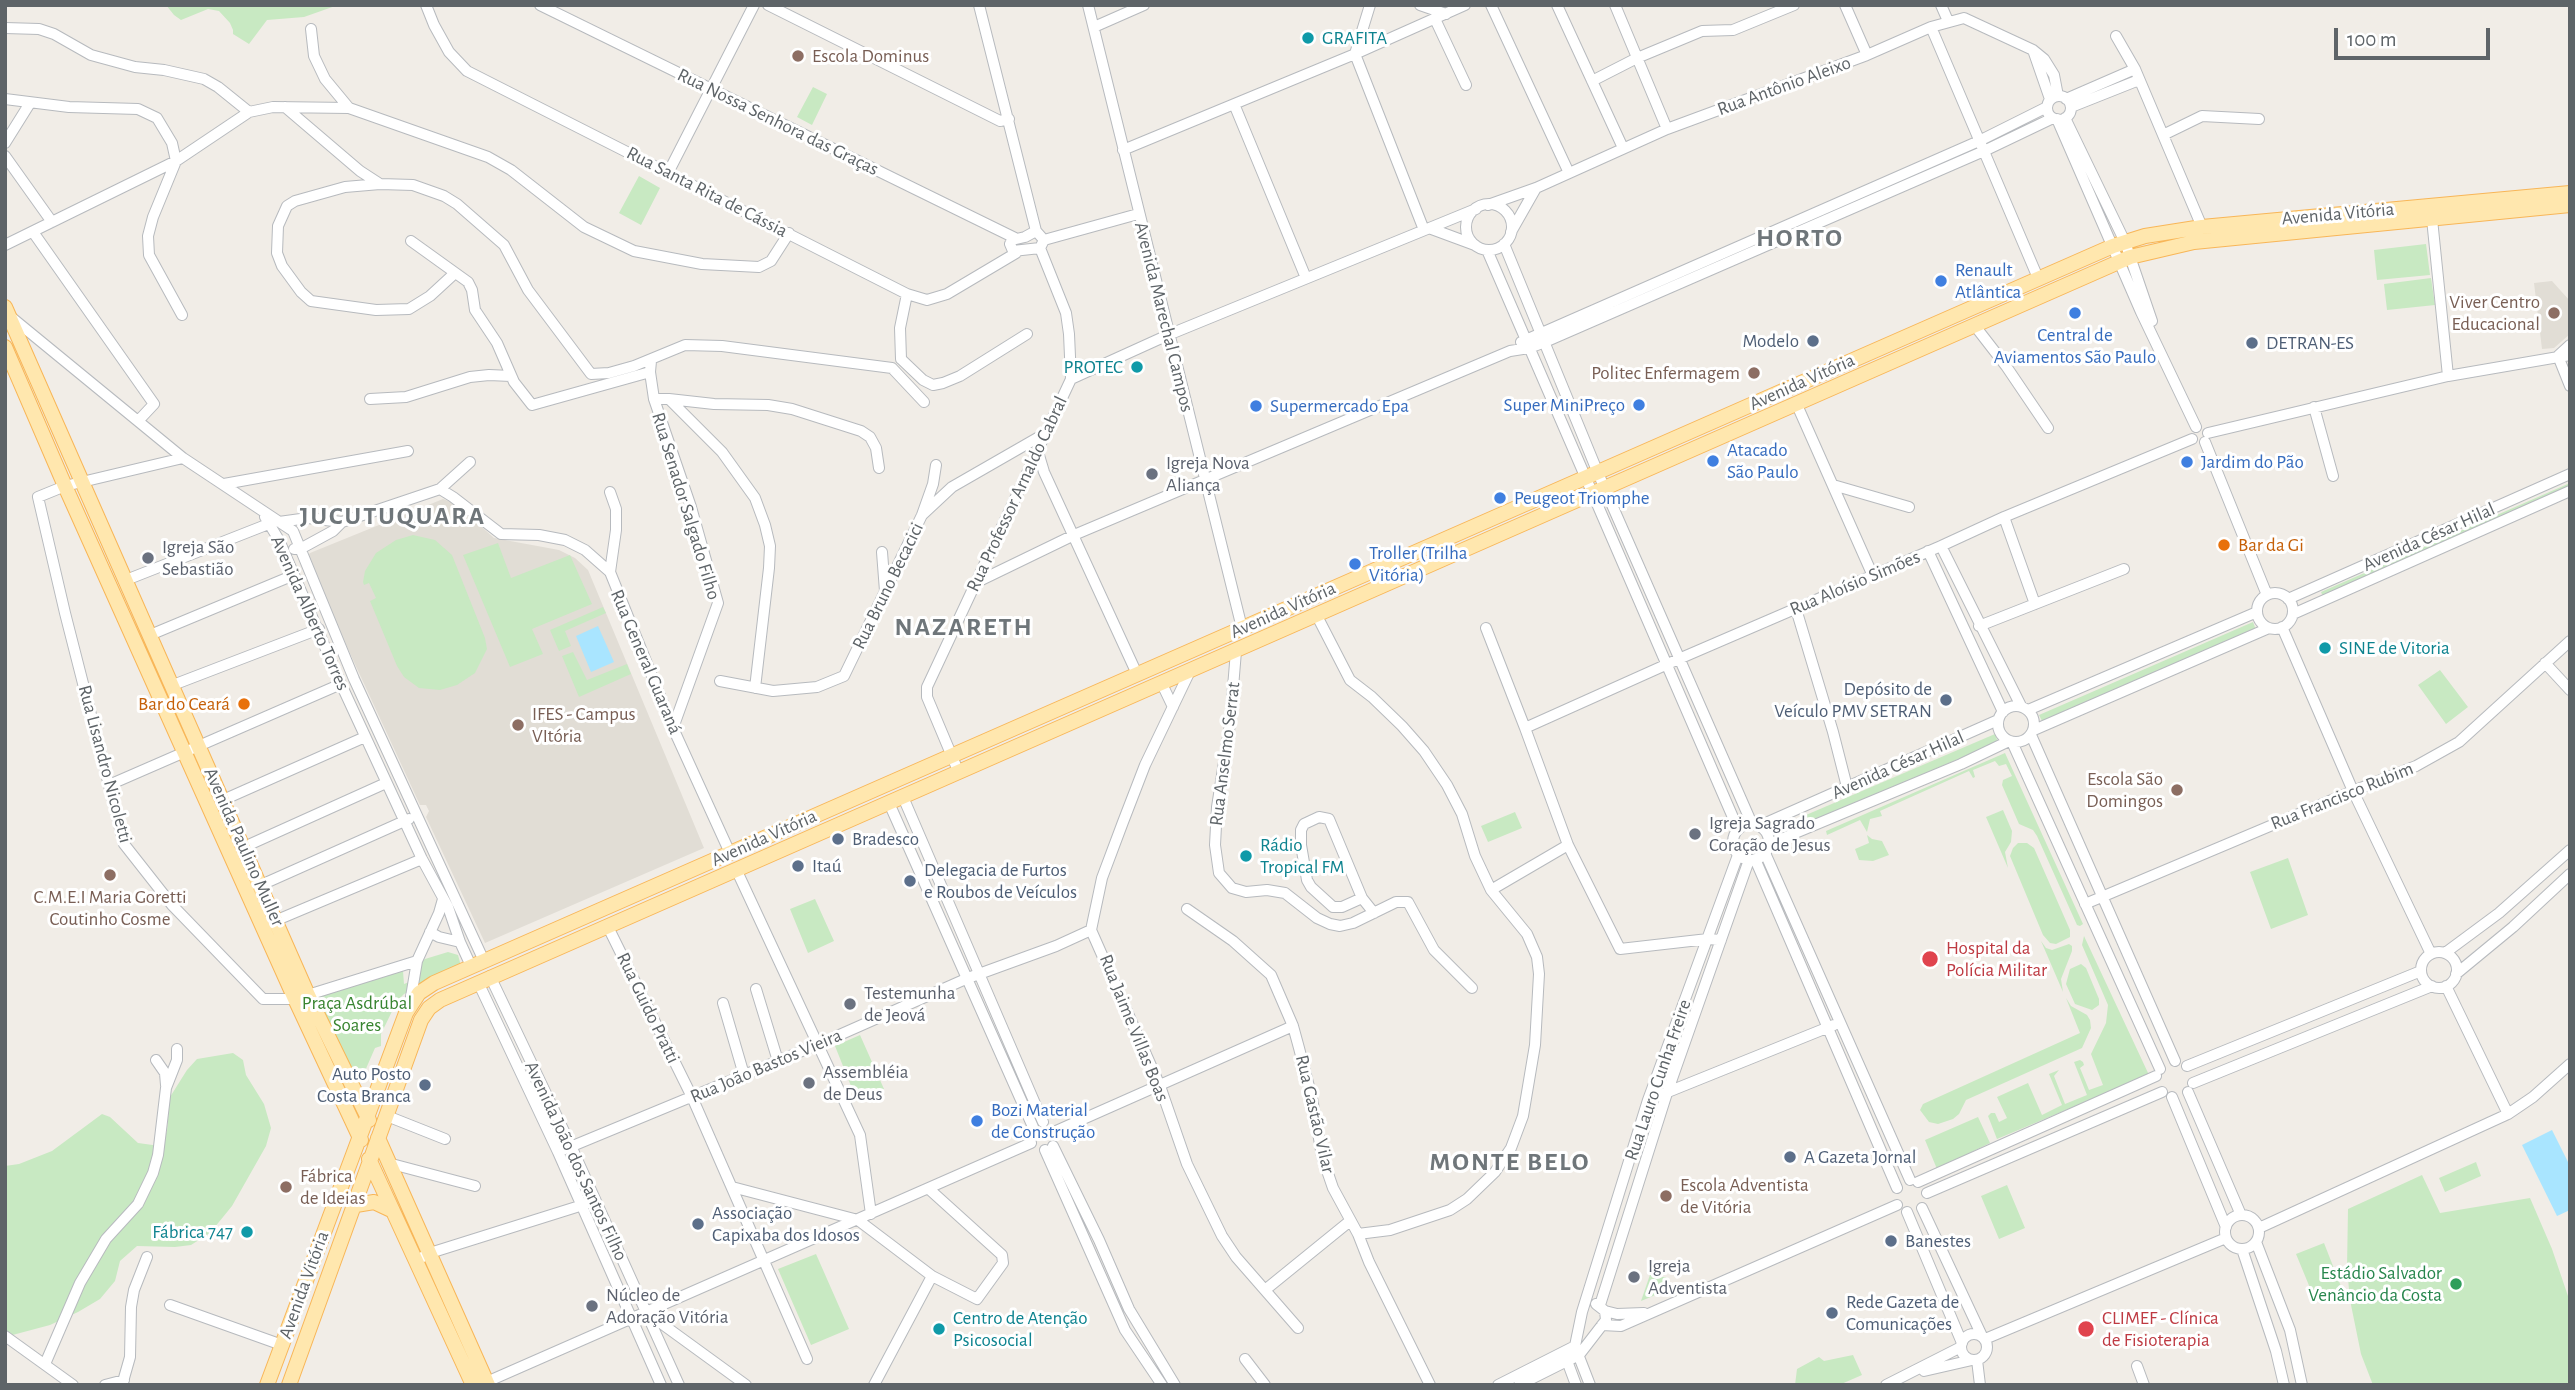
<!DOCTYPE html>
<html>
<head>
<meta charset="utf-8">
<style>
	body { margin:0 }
	#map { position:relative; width:2575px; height:1390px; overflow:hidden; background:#f1ede7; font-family:"Alegreya Sans",sans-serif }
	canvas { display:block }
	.frame { position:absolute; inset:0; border:7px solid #5e6468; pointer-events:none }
	.scale { position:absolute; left:2334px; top:28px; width:156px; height:32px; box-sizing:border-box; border:4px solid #5e6468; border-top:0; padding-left:9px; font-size:21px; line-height:24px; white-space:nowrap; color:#5e6468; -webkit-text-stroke:5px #fff; paint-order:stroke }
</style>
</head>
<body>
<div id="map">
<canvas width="2575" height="1390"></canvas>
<div class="frame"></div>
<div class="scale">100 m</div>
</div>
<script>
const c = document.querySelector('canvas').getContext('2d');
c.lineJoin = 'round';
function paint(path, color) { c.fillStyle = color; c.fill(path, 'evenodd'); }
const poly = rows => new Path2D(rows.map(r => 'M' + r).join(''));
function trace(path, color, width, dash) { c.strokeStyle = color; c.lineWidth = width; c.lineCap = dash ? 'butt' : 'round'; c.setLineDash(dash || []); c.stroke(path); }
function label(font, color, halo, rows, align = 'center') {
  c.font = font + ' "Alegreya Sans",sans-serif'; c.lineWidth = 6; c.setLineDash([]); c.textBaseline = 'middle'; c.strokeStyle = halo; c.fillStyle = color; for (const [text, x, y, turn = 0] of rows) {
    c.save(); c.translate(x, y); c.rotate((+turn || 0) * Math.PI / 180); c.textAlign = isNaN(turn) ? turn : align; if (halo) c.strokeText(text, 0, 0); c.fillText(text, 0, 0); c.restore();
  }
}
const education = poly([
	[2552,281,2570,301,2570,334,2554,348,2542,349,2534,283],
	[443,499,456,504,494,538,559,550,575,558,588,570,704,848,485,943,426,817,429,811,426,805,420,805,306,558,310,553]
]);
const green = poly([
	[166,5,338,5,304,17,267,20,249,44,233,34,233,30,230,23,219,11,208,9,181,20,174,15],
	[813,87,827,94,812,125,797,117],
	[639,176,660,188,641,225,619,213],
	[2426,244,2430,275,2377,280,2374,250],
	[2431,278,2435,305,2387,310,2384,284],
	[2570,483,2570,490,2324,599,2321,592],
	[413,535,435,540,452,555,485,638,487,649,475,673,457,685,440,690,419,688,404,677,397,666,370,601,376,598,369,583,364,585,363,582,365,571,376,553,396,540],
	[498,543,511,578,570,555,592,604,532,629,543,654,510,667,463,555],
	[603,607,606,613,565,631,571,646,559,651,550,630],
	[2253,622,2256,630,2043,723,2039,715],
	[573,652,587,680,627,664,631,674,579,697,562,656],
	[2440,670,2468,707,2446,724,2418,685],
	[1995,734,1998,742,1774,838,1771,830],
	[2005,753,2083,924,2080,926,2077,925,2037,836,2033,830,2019,824,2002,785,2003,780,2012,776,2006,764,1999,766,1995,761,1973,770,1975,777,1973,778,1969,771,1880,811,1882,816,1870,819,1867,832,1860,820,1827,835,1826,831],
	[2003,810,2012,831,2011,842,2005,852,2008,868,1986,817],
	[1515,812,1522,828,1488,842,1481,826],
	[1867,835,1872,839,1882,841,1889,855,1873,861,1859,860,1855,849,1869,843],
	[2018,843,2027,843,2034,848,2070,930,2070,937,2056,944,2050,943,2043,935,2010,856,2013,848],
	[2288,858,2308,915,2271,929,2250,872],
	[815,899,834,941,808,953,790,909],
	[2084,936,2149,1075,1997,1139,1988,1116,1991,1113,1995,1113,1999,1122,2007,1118,1997,1097,2028,1083,2042,1115,2062,1105,2049,1074,2059,1070,2054,1076,2065,1104,2087,1095,2074,1062,2080,1060,2083,1062,2084,1065,2080,1068,2089,1090,2103,1085,2091,1054,2106,1023,2108,1005,2082,945],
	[2041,941,2046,948,2052,950,2069,944,2072,946,2072,951,2061,979,2063,992],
	[448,952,458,955,461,966,404,994,397,1001,381,1034,381,1046,375,1048,358,1087,317,999,318,995,403,971,404,984,412,981,419,963,425,959],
	[2081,964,2086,968,2099,999,2099,1005,2092,1010,2075,1004,2066,984,2070,969],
	[2066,998,2071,1006,2087,1015,2090,1020,2091,1028,2082,1048,1966,1100,1959,1114,1953,1119,1938,1124,1929,1122,1920,1110,1923,1104,2080,1033],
	[860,1035,884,1089,857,1101,835,1046],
	[233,1053,243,1060,246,1075,264,1104,271,1128,266,1146,232,1206,210,1233,191,1245,175,1247,137,1246,120,1261,115,1281,100,1299,78,1312,50,1325,5,1337,5,1166,19,1164,52,1151,102,1114,110,1117,138,1143,160,1146,167,1131,170,1097,187,1070,197,1059],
	[1978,1117,1990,1143,1937,1169,1925,1140],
	[2476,1162,2481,1176,2445,1192,2439,1178],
	[2422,1175,2440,1213,2530,1198,2552,1249,2570,1302,2570,1385,2373,1385,2361,1354,2350,1300,2347,1268,2348,1209],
	[2007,1185,2025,1228,1999,1239,1981,1196],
	[2324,1243,2342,1289,2315,1300,2296,1254],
	[816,1254,849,1329,811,1345,778,1269],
	[1654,1268,1658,1277,1666,1277,1670,1289,1641,1301,1652,1269],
	[1853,1355,1862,1375,1839,1385,1795,1385,1797,1369,1819,1357,1824,1361]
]);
const water = poly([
	[598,626,614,662,591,672,576,636],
	[2552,1130,2570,1166,2570,1210,2557,1216,2522,1145]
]);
const minor = poly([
	[426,5,434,25,449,52,467,71,907,294,927,300,947,294,1016,253],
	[540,5,1015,238],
	[768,5,1000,121,1009,119],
	[979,5,1036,231],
	[1088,5,1242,628],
	[1370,5,1355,54,1424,230],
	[1420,5,1446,14],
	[1491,5,1569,173],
	[1557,5,1623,148],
	[1615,5,1667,129],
	[1845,5,1867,55],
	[1941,5,1948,21],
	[1435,19,1466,85],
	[1094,27,1144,5],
	[1931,27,2038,278],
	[5,28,39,29,54,34,91,55,135,67,164,70,204,79,218,87,249,112],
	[311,29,314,56,325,79,349,108],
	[2116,36,2135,69,2202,227],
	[2033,50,2050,99],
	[1592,81,1637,58,1702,31,1733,30,1794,5],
	'2047 108a12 12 0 1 1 24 0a12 12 0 1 1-24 0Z',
	[5,99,69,107,138,109,157,118,172,143,176,161,153,217,148,236,149,255,182,315],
	[2066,99,2135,69],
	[1234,104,1306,278],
	[285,107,360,171,380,184],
	[2071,107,2139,80],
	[2065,118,2125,242,2152,321],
	[2057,119,2141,312,2196,427],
	[2163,135,2202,116,2259,119],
	[5,143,30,103],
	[1123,150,1355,54,1465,5],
	[5,156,52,222],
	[668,173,754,5],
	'1466 227a23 23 0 1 1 46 0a23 23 0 1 1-46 0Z',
	[1488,205,1536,188,1667,129,1867,55,1931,27,1964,18,2033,50,2044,59,2054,75,2058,96],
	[2432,219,2448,376],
	[1429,228,1475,245],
	[1036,231,1044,240,1040,248,1013,251,1010,244,1012,240,1025,237,1036,231],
	[33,232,154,404,139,420],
	[1511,232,1536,188],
	[1044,240,1138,214],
	[411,241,468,282,472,290,475,310,497,343,514,382,532,405,650,372],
	[1504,244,1598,473,1752,824],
	[5,245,176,161,249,112,273,107,349,108,488,157,511,170,584,227,634,251,702,264,759,267,771,261,789,233],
	[1487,250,1738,829],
	[455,273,430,296,409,309,376,310,311,301,301,292,282,266,277,253,278,226,287,206,295,201,345,187,380,184,413,185,444,196,457,204,504,245,528,290,591,374,609,373,634,366,685,345,722,346,892,368,924,402],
	[11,317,183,458,293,531,354,679,484,961],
	[1975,326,2006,366,2048,428],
	[1521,342,1979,141,2047,107],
	[2570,345,2558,356,2570,386],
	[901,359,923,380,933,385,943,383,960,376,1027,334],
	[901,359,900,328,907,294],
	[651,361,650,372,654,399,691,507,718,603,673,728],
	[1071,379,1168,335,1476,209],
	[370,399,406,397,470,377,489,375,511,376],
	[654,399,669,399,722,452,755,498,765,525,770,546,769,568,755,688],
	[669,399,714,404,768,405,792,409,861,431,870,437,876,448,879,468],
	[1797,405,1873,576],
	[2314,407,2333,476],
	[2208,433,2448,376,2570,355],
	[2205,442,2267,595],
	[1038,452,1044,472,1137,674],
	[183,458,65,486,38,497,65,613,124,844,172,905,263,999,295,999,417,961],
	[224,484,408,451],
	[1833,485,1909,507],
	[440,489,453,497,501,534,539,535,565,540,585,550,610,572,673,728,730,853],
	[922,515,952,487,1046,433],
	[265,517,279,540,341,684,422,859,448,907,460,942,471,966],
	[2004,517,2035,604],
	[279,522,308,518,342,522],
	[1941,546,2021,706],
	[294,549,300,549,333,531,342,522,440,489,470,462],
	[1928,551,2003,712],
	[882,552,885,591],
	[610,572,616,530,616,509,610,492],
	[126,580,271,523],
	[977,582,1074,535,1510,351,1529,348,1545,342,1984,151,2053,118],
	'2257 611a18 18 0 1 1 36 0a18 18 0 1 1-36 0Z',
	[2288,599,2570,474],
	[1796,609,1833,732,1847,787],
	[2293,614,2570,491],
	[1317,616,1350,680,1372,697,1402,726,1424,751,1447,785,1462,814,1475,856,1491,890,1527,934,1537,957,1539,974,1535,1045,1523,1116,1511,1148,1495,1172,1467,1199,1450,1210,1390,1230,1358,1234],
	[1979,626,2124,569],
	[2282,627,2353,791,2431,954],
	[1486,628,1525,728],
	[150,635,294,575],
	[1236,651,1230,724,1217,807,1215,845,1219,873,1232,888,1246,892,1267,890,1285,893,1317,918,1330,924,1340,926,1353,923,1396,902,1408,902,1434,950,1472,988],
	[2545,663,2570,690],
	[1190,671,1145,765,1123,822,1102,878,1091,930,1160,1086,1187,1164,1222,1236,1236,1257,1298,1328],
	[720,681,773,691,817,687,844,676,922,515,933,484,936,465],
	[1162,684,1173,707],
	[173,685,319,629],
	'1998 724a18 18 0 1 1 36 0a18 18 0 1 1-36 0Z',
	[2028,710,2257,612],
	[2034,730,2269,628],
	[2031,735,2175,1061],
	[2012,742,2160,1069],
	[959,773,927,697,927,687,1071,379,1069,334,1066,313,1040,248],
	[109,785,341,684],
	[903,797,1043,1122],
	[223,800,365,737],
	[889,803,1033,1127],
	'1733 842a18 18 0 1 1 36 0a18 18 0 1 1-36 0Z',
	[1759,826,1998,720],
	[1769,844,1961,764,2009,741],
	[244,847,386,783],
	[1765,853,1910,1180],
	[1755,859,1897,1188],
	[736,869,860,1135,871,1214],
	[261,885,409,819],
	[1491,890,1568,845],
	[1362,898,1342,907,1333,907,1311,887,1307,880,1301,845,1301,830,1304,824,1319,817,1329,819,1362,898,1374,913],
	[2085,904,2353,791,2416,766,2459,742,2570,641],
	[1187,909,1233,941,1271,975,1293,1026,1299,1048,1312,1098,1322,1156,1333,1188,1358,1234,1369,1262,1430,1385],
	[277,920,422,859],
	[607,925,692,1097,807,1359],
	[430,932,439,937,460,942],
	[1721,940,1708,939,1620,949,1568,845,1525,728,1681,658,1941,546,2004,517,2192,439],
	'2421 970a18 18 0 1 1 36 0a18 18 0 1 1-36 0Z',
	[2445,953,2499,913,2570,850],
	[2456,974,2513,927,2570,874],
	[490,976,571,1146,679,1385],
	[478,982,558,1152,661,1385],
	[2446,986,2508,1114],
	[756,989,778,1061],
	[410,1003,417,961,439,913,443,899],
	[723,1003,744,1075],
	[156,1060,165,1073,166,1085],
	[2187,1066,2421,971],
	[2193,1083,2432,986],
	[2188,1092,2241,1215],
	[2172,1097,2226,1227],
	[1648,1100,1834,1025],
	[387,1116,445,1139],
	[1056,1131,1293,1026],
	[1053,1146,1099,1240,1129,1309,1175,1385],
	[1045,1150,1125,1330,1162,1385],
	[558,1152,819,1044,968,978,1056,946,1091,930],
	[388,1163,475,1186],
	[1918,1182,2156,1076],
	[732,1187,858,1220,932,1276,977,1299,1003,1263,1002,1255,929,1189],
	[1927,1193,2162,1092],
	[1922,1208,1982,1336],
	[1907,1212,1962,1343],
	'2225 1232a17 17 0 1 1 34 0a17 17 0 1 1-34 0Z',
	[2259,1228,2508,1114,2533,1097,2570,1064],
	[2256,1242,2290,1330,2302,1385],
	[2242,1249,2276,1351,2284,1385],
	[415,1261,430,1253,586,1204],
	[1265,1290,1350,1221],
	[170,1305,282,1345],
	[1600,1305,1667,1093,1749,860],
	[1605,1311,1617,1314,1644,1313],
	[647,1313,746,1385],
	[1602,1325,1621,1326,1897,1205],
	'1961 1347a13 13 0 1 1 26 0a13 13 0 1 1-26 0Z',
	[5,1336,73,1385],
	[1985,1339,2226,1238],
	[1576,1349,1590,1385],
	[1566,1358,1576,1385],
	[1245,1359,1265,1385],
	[1977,1360,1980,1385],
	[45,1364,80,1283,106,1239,138,1204,153,1173,158,1155,166,1088,177,1060,177,1049],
	[2137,1366,2144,1385],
	[1924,1371,1972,1360],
	[482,1384,1031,1143],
	[105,1385,124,1380],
	[122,1385,130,1357,131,1307,134,1290,147,1257],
	[874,1385,932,1276],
	[1498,1385,1575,1346,1582,1312,1648,1100,1738,855],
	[1519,1385,1579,1355,1606,1320,1605,1311,1596,1304],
	[1886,1385,1961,1347]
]);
const major = poly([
	[5,307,308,995,369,1120],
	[5,347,65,486,295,999,361,1140],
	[378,1138,488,1385],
	[369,1159,473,1385],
	[356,1205,374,1202,391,1210],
	[267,1385,406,1013,419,993,434,983,2113,246,2145,236,2202,227,2570,193],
	[289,1385,421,1020,429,1008,440,1000,2130,257,2194,242,2570,205]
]);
const markers = [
	[1308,38,7,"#0f9aa8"],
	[798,56,7,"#8d6e63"],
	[1941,281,7,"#3f7fe0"],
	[2075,313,7,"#3f7fe0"],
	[2554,313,7,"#8d6e63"],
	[1813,341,7,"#5c6f8a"],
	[2252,343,7,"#5c6f8a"],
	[1137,367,7,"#0f9aa8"],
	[1754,373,7,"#8d6e63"],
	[1639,405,7,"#3f7fe0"],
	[1256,406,7,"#3f7fe0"],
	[1713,461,7,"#3f7fe0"],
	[2187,462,7,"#3f7fe0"],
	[1152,474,7,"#6b7280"],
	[1500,498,7,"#3f7fe0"],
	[2224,545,7,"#e8710a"],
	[148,558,7,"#6b7280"],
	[1355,564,7,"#3f7fe0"],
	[2325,648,7,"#0f9aa8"],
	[1946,700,7,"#5c6f8a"],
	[244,704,7,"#e8710a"],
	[518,725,7,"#8d6e63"],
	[2177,790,7,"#8d6e63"],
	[1695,834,7,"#6b7280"],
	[838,839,7,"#5c6f8a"],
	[1246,856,7,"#0f9aa8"],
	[798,866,7,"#5c6f8a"],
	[110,875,7,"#8d6e63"],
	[910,881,7,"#5c6f8a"],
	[1930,959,9,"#e0444e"],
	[850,1004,7,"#6b7280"],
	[809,1083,7,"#6b7280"],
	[425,1085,7,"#5c6f8a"],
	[977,1121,7,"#3f7fe0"],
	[1790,1157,7,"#5c6f8a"],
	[286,1187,7,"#8d6e63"],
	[1666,1196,7,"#8d6e63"],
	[698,1224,7,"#5c6f8a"],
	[247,1232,7,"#0f9aa8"],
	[1891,1241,7,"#5c6f8a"],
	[1634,1277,7,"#6b7280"],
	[2456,1284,7,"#2e9e5b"],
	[592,1306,7,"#6b7280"],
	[1832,1313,7,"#5c6f8a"],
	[939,1329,7,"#0f9aa8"],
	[2086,1329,9,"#e0444e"]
];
const cultureNames = [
	["GRAFITA",1322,38],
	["PROTEC",1123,367,"right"],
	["SINE de Vitoria",2339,648],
	["Rádio",1260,845],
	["Tropical FM",1260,867],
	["Fábrica 747",233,1232,"right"],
	["Centro de Atenção",953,1318],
	["Psicosocial",953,1340]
];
const educationNames = [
	["Escola Dominus",812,56],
	["Viver Centro",2540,302,"right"],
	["Educacional",2540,324,"right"],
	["Politec Enfermagem",1740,373,"right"],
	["IFES - Campus",532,714],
	["VItória",532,736],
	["Escola São",2163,779,"right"],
	["Domingos",2163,801,"right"],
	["C.M.E.I Maria Goretti",110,897,"center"],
	["Coutinho Cosme",110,919,"center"],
	["Fábrica",300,1176],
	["de Ideias",300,1198],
	["Escola Adventista",1680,1185],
	["de Vitória",1680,1207]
];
const streetNames = [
	["Rua Antônio Aleixo",1784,86,-20],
	["Rua Nossa Senhora das Graças",778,122,26],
	["Rua Santa Rita de Cássia",707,192,27],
	["Avenida Vitória",2338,214,-5],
	["Avenida Marechal Campos",1164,317,76],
	["Avenida Vitória",1802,382,-24],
	["Rua Professor Arnaldo Cabral",1017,494,-65],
	["Rua Senador Salgado Filho",686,506,73],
	["Avenida César Hilal",2429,537,-24],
	["Rua Aloísio Simões",1855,583,-23],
	["Rua Bruno Becacici",888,586,-64],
	["Avenida Vitória",1283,610,-24],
	["Avenida Alberto Torres",310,613,66],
	["Rua General Guaraná",646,662,67],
	["Rua Anselmo Serrat",1225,754,-83],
	["Rua Lisandro Nicoletti",105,764,75],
	["Avenida César Hilal",1898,765,-24],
	["Rua Francisco Rubim",2342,796,-22],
	["Avenida Vitória",764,838,-24],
	["Avenida Paulino Muller",244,847,66],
	["Rua Guido Pratti",648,1008,64],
	["Rua Jaime Villas Boas",1134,1028,68],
	["Rua João Bastos Vieira",766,1066,-23],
	["Rua Lauro Cunha Freire",1658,1080,-71],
	["Rua Gastão Vilar",1315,1114,77],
	["Avenida João dos Santos Filho",576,1161,65],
	["Avenida Vitória",304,1285,-70]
];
const shopNames = [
	["Renault",1955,270],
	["Atlântica",1955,292],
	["Central de",2075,335,"center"],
	["Aviamentos São Paulo",2075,357,"center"],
	["Super MiniPreço",1625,405,"right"],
	["Supermercado Epa",1270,406],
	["Atacado",1727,450],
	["São Paulo",1727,472],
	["Jardim do Pão",2201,462],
	["Peugeot Triomphe",1514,498],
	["Troller (Trilha",1369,553],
	["Vitória)",1369,575],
	["Bozi Material",991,1110],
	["de Construção",991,1132]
];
const serviceNames = [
	["Modelo",1799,341,"right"],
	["DETRAN-ES",2266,343],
	["Depósito de",1932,689,"right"],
	["Veículo PMV SETRAN",1932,711,"right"],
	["Bradesco",852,839],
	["Itaú",812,866],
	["Delegacia de Furtos",924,870],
	["e Roubos de Veículos",924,892],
	["Auto Posto",411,1074,"right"],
	["Costa Branca",411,1096,"right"],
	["A Gazeta Jornal",1804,1157],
	["Associação",712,1213],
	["Capixaba dos Idosos",712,1235],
	["Banestes",1905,1241],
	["Rede Gazeta de",1846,1302],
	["Comunicações",1846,1324]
];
const worshipNames = [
	["Igreja Nova",1166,463],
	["Aliança",1166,485],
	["Igreja São",162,547],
	["Sebastião",162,569],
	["Igreja Sagrado",1709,823],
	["Coração de Jesus",1709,845],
	["Testemunha",864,993],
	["de Jeová",864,1015],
	["Assembléia",823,1072],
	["de Deus",823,1094],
	["Igreja",1648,1266],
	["Adventista",1648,1288],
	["Núcleo de",606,1295],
	["Adoração Vitória",606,1317]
];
const foodNames = [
	["Bar da Gi",2238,545],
	["Bar do Ceará",230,704,"right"]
];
const healthNames = [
	["Hospital da",1946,948],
	["Polícia Militar",1946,970],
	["CLIMEF - Clínica",2102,1318],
	["de Fisioterapia",2102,1340]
];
const parkNames = [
	["Praça Asdrúbal",357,1003],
	["Soares",357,1025]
];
const leisureNames = [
	["Estádio Salvador",2442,1273],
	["Venâncio da Costa",2442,1295]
];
const districtNames = [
	["HORTO",1800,238],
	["JUCUTUQUARA",393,516],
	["NAZARETH",964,627],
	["MONTE BELO",1510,1162]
];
paint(education, '#e1ddd5');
paint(green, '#c8e9c2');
paint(water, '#a9e5ff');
trace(minor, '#b7babe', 12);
trace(major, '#f8b658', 16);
trace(minor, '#fff', 10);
trace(major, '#ffe7ae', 14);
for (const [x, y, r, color] of markers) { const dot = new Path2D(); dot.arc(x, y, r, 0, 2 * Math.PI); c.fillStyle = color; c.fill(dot); trace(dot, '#fff', 2.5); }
label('19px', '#0d838f', '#fff', cultureNames, 'left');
label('19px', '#785e54', '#fff', educationNames, 'left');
label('19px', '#5e6468', '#fff', streetNames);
label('19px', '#366cbe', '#fff', shopNames, 'left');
label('19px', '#4e5e75', '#fff', serviceNames, 'left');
label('19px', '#5b616d', '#fff', worshipNames, 'left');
label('19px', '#c56008', '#fff', foodNames, 'left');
label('19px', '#be3a42', '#fff', healthNames, 'left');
label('19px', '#388430', '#fff', parkNames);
label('19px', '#27864d', '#fff', leisureNames, 'right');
c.letterSpacing = '2px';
label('bold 26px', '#6f767a', '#fff', districtNames);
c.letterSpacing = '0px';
</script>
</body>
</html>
